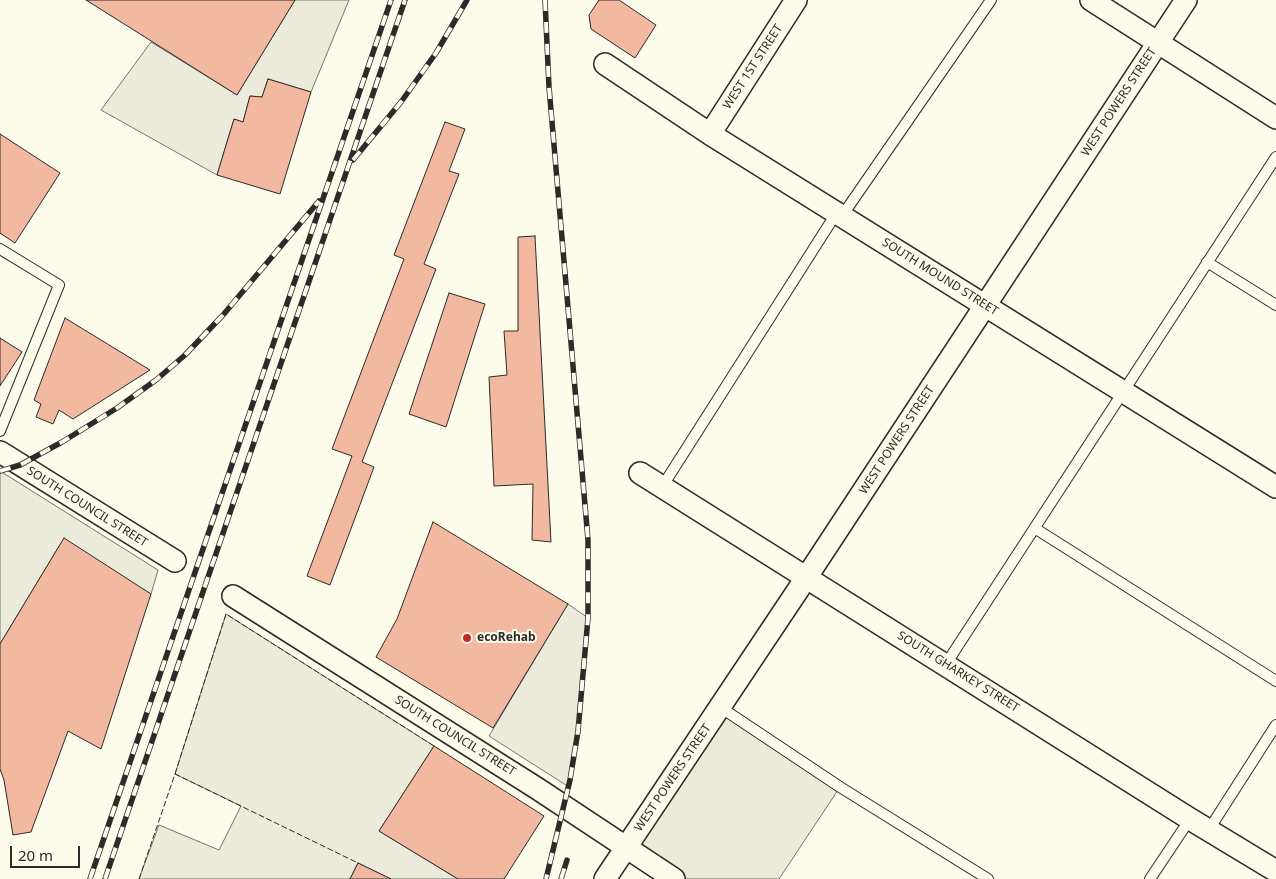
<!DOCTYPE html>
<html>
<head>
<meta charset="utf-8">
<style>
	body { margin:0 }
	#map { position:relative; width:1276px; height:879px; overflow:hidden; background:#fdfbea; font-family:"Noto Sans",sans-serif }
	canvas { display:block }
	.scale { position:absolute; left:10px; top:846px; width:70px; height:22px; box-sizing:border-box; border:2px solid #2b2b2b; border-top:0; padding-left:6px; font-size:15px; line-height:18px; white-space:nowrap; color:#2b2b2b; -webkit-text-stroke:4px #fdfbea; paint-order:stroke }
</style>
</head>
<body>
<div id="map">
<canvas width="1276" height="879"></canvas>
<div class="scale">20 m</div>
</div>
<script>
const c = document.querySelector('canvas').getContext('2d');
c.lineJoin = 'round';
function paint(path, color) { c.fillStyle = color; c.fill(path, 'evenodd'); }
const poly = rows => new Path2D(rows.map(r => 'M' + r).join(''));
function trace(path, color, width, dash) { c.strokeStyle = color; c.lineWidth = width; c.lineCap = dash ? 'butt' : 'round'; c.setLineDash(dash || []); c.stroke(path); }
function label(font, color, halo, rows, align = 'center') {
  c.font = font + ' "Noto Sans",sans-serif'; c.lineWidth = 4; c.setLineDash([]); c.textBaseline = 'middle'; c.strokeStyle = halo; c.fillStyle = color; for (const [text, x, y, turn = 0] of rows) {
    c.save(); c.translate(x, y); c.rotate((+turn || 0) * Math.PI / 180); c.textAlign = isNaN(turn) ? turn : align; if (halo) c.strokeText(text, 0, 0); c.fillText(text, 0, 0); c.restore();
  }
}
const parking = poly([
	[295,0,349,0,311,92,268,79,262,97,250,96,243,122,234,119,217,175,101,110,151,42,237,95,295,0],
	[0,471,158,570,151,594,61,543,0,644,0,471],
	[568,604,588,618,579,726,569,787,489,736,568,604],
	[226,614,434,746,379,831,458,879,391,879,358,863,350,879,139,879,159,825,219,850,241,806,175,774,226,614],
	[720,707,840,787,779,879,674,879,626,847,720,707]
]);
const building = poly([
	[86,0,295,0,237,95,86,0],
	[599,0,619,0,656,25,635,58,591,29,589,15,599,0],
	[268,79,311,92,280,194,217,175,234,119,243,122,250,96,262,97,268,79],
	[445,122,465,129,449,171,459,174,424,264,436,269,362,462,374,467,330,585,307,576,352,456,332,449,404,259,394,255,445,122],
	[0,134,60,173,15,243,0,233,0,134],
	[535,236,551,542,532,540,533,484,494,486,489,377,507,375,504,331,518,331,518,237,535,236],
	[449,293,485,304,446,427,409,414,449,293],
	[65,318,150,370,73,419,59,410,53,424,36,417,41,404,34,400,65,318],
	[0,338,22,352,0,386,0,338],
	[433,522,568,604,493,728,376,657,397,619,433,522],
	[64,538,151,594,101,749,68,731,31,832,13,835,4,780,0,769,0,644,64,538],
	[434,746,544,816,504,879,458,879,379,831,434,746],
	[358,863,391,879,350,879,358,863]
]);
const lane = poly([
	[0,249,59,285,0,431],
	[1207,262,1276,305],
	[662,487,832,220,842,216,991,0],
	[1036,529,1276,681],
	[946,664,1276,157],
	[720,707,840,787,988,879],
	[1208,831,1276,725],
	[1150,879,1190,819]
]);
const street = poly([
	[1091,0,1276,118],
	[605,64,710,134,1276,487],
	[710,134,796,0],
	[0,452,175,561],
	[640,473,1190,819,1276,871],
	[233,596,538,789,674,879],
	[605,879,806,578,1186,0]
]);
const rail = poly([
	[545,0,549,87,588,540,588,618,578,731,570,780,546,879],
	[353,160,401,102,436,53,467,0],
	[0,471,20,465,62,442,117,408,156,380,185,355,223,315,319,201],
	[90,879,391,0],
	[105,879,405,0],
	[561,879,567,860]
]);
const fence = poly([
	[175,774,226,614,434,746],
	[139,879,175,774,358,863]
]);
const markers = [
	[467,638,5,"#c62828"]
];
const streetNames = [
	["WEST 1ST STREET",753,67,-57],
	["WEST POWERS STREET",1119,102,-57],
	["SOUTH MOUND STREET",940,277,32],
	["WEST POWERS STREET",897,440,-57],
	["SOUTH COUNCIL STREET",87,507,32],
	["SOUTH GHARKEY STREET",958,672,32],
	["SOUTH COUNCIL STREET",455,736,32],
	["WEST POWERS STREET",673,778,-56]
];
const poiNames = [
	["ecoRehab",477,638]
];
paint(parking, '#eceadb');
trace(parking, '#74746e', 1);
paint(building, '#f2b8a0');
trace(building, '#2b2b2b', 1);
trace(lane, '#2b2b2b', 12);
trace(street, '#2b2b2b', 24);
trace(lane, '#fdfbea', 10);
trace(street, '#fdfbea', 21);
trace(rail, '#2b2b2b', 5.5);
trace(rail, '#fdfbea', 4, [11]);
trace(fence, '#2b2b2b', 1, [6, 2.5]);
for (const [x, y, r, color] of markers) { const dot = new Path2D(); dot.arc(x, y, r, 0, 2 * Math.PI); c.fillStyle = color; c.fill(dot); trace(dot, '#fdfbea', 2); }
label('12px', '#2b2b2b', '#fdfbea', streetNames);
label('bold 12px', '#2b2b2b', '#fdfbea', poiNames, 'left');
</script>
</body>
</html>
